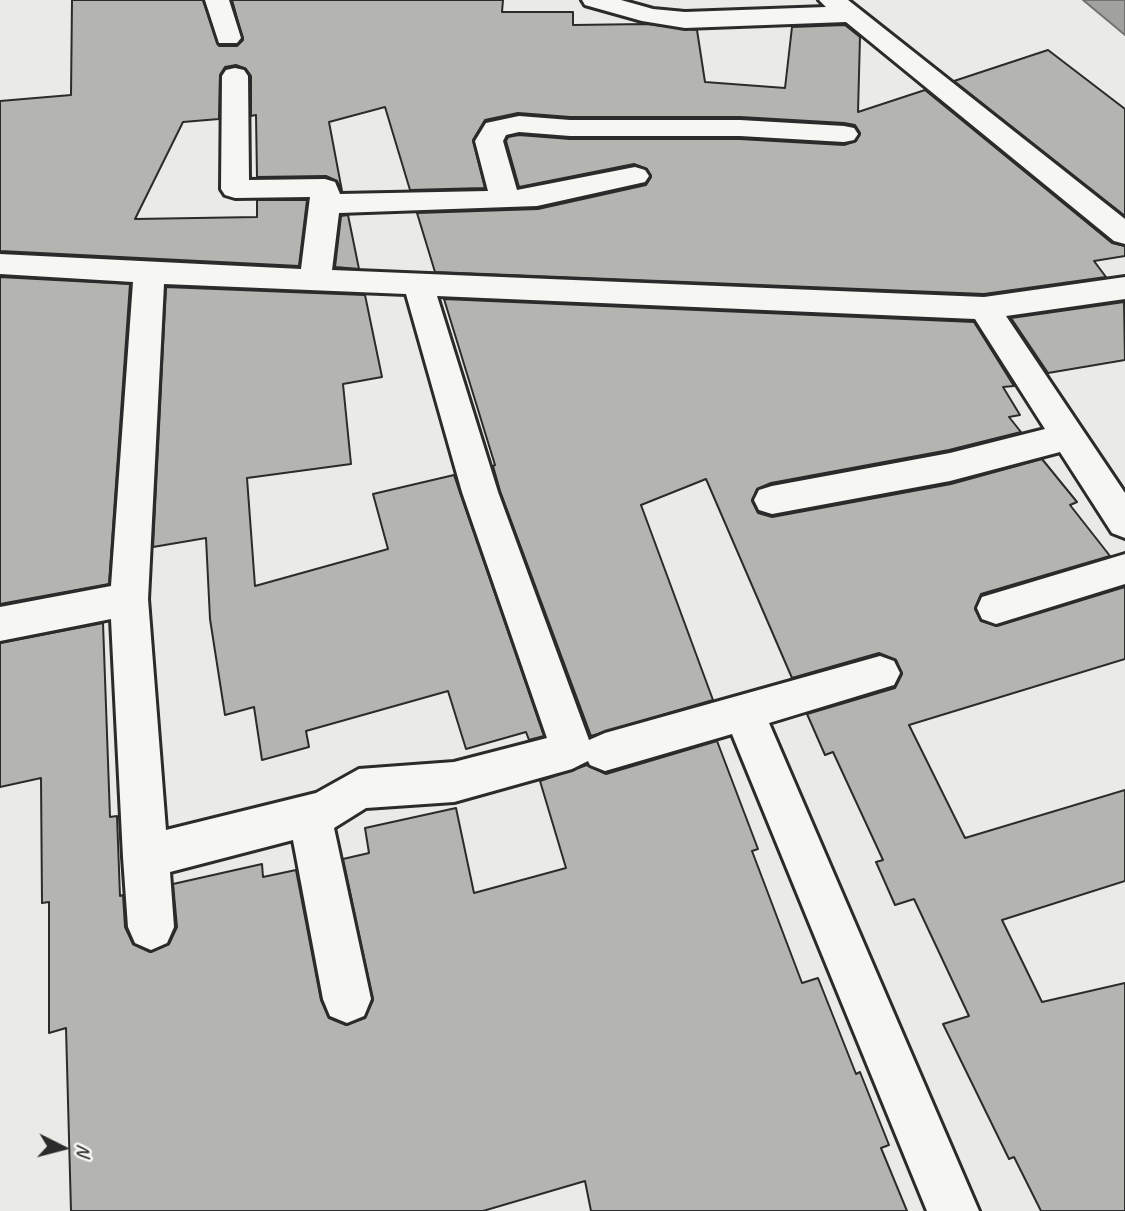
<!DOCTYPE html>
<html>
<head>
<meta charset="utf-8">
<style>
	body { margin:0 }
	#map { position:relative; width:1125px; height:1211px; overflow:hidden; background:#eaeae6; font-family:Caveat,sans-serif }
	canvas { display:block }
	.north { position:absolute; left:28px; top:1113px; width:70px; height:70px; -webkit-text-stroke:5px #f6f6f2; paint-order:stroke; rotate:96deg; font-size:19px; font-weight:700; line-height:28px; text-align:center; color:#2b2b2b }
	.north::after { content:''; display:block; margin:auto; width:24px; height:32px; background:#2b2b2b; clip-path:polygon(50% 0,100% 100%,50% 72%,0 100%) }
</style>
</head>
<body>
<div id="map">
<canvas width="1125" height="1211"></canvas>
<div class="north">N</div>
</div>
<script>
const c = document.querySelector('canvas').getContext('2d');
c.lineJoin = 'round';
function paint(path, color) { c.fillStyle = color; c.fill(path, 'evenodd'); }
const poly = rows => new Path2D(rows.map(r => 'M' + r).join(''));
function trace(path, color, width, dash) { c.strokeStyle = color; c.lineWidth = width; c.lineCap = dash ? 'butt' : 'round'; c.setLineDash(dash || []); c.stroke(path); }
const water = poly([
	[1083,0,1125,0,1125,35,1083,0]
]);
const building = poly([
	[72,0,203,0,219,46,237,46,243,40,232,0,503,0,502,12,573,12,573,25,647,24,697,30,705,82,785,88,792,27,845,25,860,37,858,112,925,90,1112,243,1125,246,1125,256,1094,261,1106,277,984,294,435,272,417,213,538,209,646,185,651,177,647,169,634,164,519,187,506,141,508,137,519,135,570,139,740,139,844,145,856,141,860,133,855,125,844,123,740,117,570,117,518,113,485,120,473,140,485,188,410,190,385,107,329,122,342,191,337,181,326,176,257,177,256,115,251,116,251,76,246,69,236,65,225,67,220,75,219,119,183,122,135,219,257,217,257,200,307,200,299,266,0,251,0,101,71,95,72,0],
	[1048,50,1125,109,1125,216,954,81,1048,50],
	[348,215,359,269,335,267,341,216,348,215],
	[0,277,130,284,109,584,0,604,0,277],
	[166,287,365,295,382,377,343,384,351,464,247,478,255,586,388,549,373,494,454,475,544,736,529,740,526,732,466,749,448,691,306,731,309,747,262,760,254,707,225,715,210,619,206,538,153,547,166,287],
	[444,299,974,322,1014,386,1003,387,1020,415,1009,417,1021,432,949,450,771,483,757,489,752,501,758,513,772,517,951,484,1042,459,1077,502,1070,505,1110,556,981,594,975,609,981,621,997,626,1125,587,1125,659,909,725,965,838,1125,790,1125,881,1002,920,1042,1002,1125,983,1125,1211,1041,1211,1014,1157,1009,1159,943,1024,969,1016,914,899,895,905,876,862,883,860,833,752,825,755,807,714,895,688,902,674,896,660,879,653,792,678,706,479,641,505,713,700,591,736,500,491,493,466,495,465,444,299],
	[1124,302,1125,360,1048,373,1011,318,1124,302],
	[103,623,110,817,117,816,120,896,123,895,125,927,133,944,150,952,169,944,177,927,173,884,262,864,263,877,296,870,321,1000,329,1018,346,1025,365,1018,373,1000,343,859,369,853,365,828,456,808,474,893,566,868,540,781,587,765,606,774,717,741,758,849,752,851,802,983,818,978,856,1074,860,1072,889,1145,881,1148,907,1211,591,1211,585,1181,483,1211,71,1211,66,1028,49,1033,49,902,42,903,41,778,0,787,0,643,103,623]
]);
const minor = poly([
	[205,0,229,0,241,38,237,43,219,43,205,0],
	[582,0,621,0,653,9,685,12,826,7,819,0,848,0,1125,219,1125,244,1114,241,846,22,685,28,642,21,585,5,582,0],
	[235,68,244,70,248,76,249,180,325,179,335,182,340,194,488,191,475,141,486,123,519,116,570,120,740,120,844,126,854,128,858,134,854,140,844,142,740,136,570,136,519,132,506,135,503,141,517,190,635,167,645,170,649,176,645,182,537,206,339,213,332,270,984,297,1125,277,1125,299,1006,316,1125,493,1125,538,1112,533,1060,452,950,481,772,514,759,510,754,500,759,490,772,486,950,453,1045,429,975,319,437,296,498,492,589,740,605,733,880,656,894,661,900,673,894,685,769,723,979,1211,927,1211,732,734,605,771,590,765,588,761,572,769,454,802,366,808,334,828,371,999,364,1016,347,1023,330,1016,323,999,293,840,170,872,174,927,167,943,151,950,135,943,128,927,123,857,111,619,0,641,0,607,111,586,133,282,0,274,0,254,301,269,310,197,235,198,225,195,221,189,222,76,226,70,235,68],
	[164,284,406,294,462,492,547,738,454,762,359,769,316,793,166,830,148,599,164,284],
	[1125,554,1125,584,996,624,982,619,977,608,982,597,1125,554]
]);
paint(water, '#a1a19e');
trace(water, '#727270', 2);
paint(building, '#b4b4b1');
trace(building, '#2b2b2b', 2);
trace(minor, '#2b2b2b', 6);
paint(minor, '#f6f6f2');
</script>
</body>
</html>
